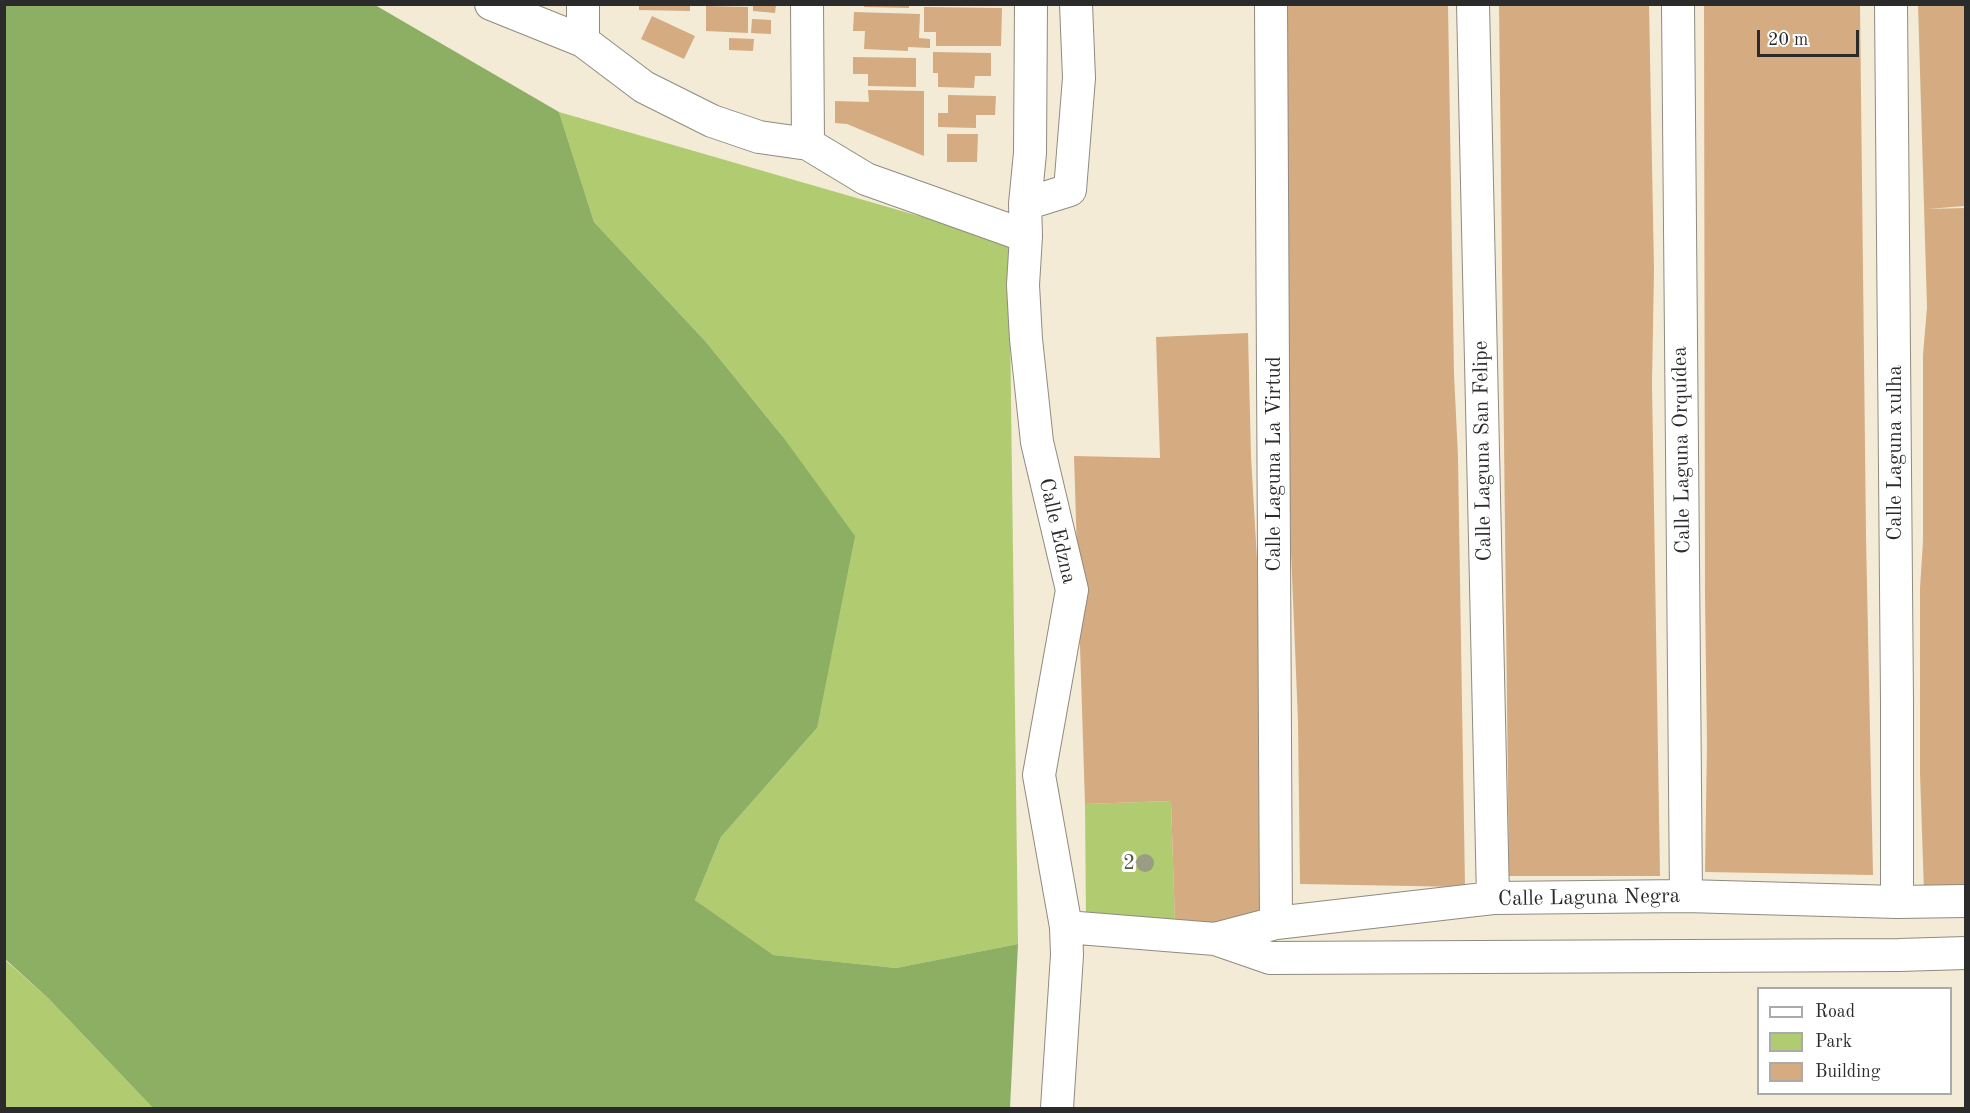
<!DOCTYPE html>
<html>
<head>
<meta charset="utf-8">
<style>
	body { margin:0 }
	#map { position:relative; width:1970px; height:1113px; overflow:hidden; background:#f3ebd6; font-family:"Old Standard TT",serif }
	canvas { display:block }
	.frame { position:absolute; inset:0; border:6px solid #2b2b2b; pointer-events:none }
	.legend { position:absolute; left:1757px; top:987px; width:195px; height:108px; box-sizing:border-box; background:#fff; border:2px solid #aaa; margin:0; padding:8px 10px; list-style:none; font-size:18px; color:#2b2b2b }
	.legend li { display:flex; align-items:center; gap:12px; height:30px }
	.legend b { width:30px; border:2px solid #aaa }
	.scale { position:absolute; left:1757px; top:30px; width:102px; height:27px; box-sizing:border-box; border:3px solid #2b2b2b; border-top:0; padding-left:8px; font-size:18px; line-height:21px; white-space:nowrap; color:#2b2b2b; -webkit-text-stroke:4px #fff; paint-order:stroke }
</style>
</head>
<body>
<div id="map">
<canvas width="1970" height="1113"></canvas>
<div class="frame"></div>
<ul class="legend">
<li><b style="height:8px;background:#fff"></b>Road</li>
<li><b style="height:16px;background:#b1cb71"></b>Park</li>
<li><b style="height:16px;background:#d5ab81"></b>Building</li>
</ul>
<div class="scale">20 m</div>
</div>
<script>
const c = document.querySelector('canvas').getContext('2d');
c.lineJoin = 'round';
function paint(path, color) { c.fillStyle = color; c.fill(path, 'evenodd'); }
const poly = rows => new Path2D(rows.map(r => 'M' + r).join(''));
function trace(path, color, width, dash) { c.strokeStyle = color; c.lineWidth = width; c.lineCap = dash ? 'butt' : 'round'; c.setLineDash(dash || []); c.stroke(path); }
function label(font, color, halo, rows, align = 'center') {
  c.font = font + ' "Old Standard TT",serif'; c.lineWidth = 6; c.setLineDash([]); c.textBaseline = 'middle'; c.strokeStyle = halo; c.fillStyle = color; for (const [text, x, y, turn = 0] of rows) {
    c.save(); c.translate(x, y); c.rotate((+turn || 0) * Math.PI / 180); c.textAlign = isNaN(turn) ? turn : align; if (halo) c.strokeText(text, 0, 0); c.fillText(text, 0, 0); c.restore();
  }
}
const green = poly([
	[559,112,1009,242,1018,944,896,968,772,955,695,900,721,837,817,728,783,437,706,342,594,222],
	[1171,801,1175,923,1086,921,1085,804],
	[4,959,48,998,153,1108,5,1108]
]);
const forest = poly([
	[5,4,375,5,559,112,594,222,706,342,783,437,855,536,817,728,721,837,695,900,773,955,896,968,1018,944,1010,1108,153,1108,48,998,5,959]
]);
const building = poly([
	[639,4,690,4,690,11,639,10],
	[864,4,909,4,909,8,864,7],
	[1279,4,1448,4,1454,374,1458,457,1465,887,1300,884,1298,721,1291,551],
	[1499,4,1649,4,1654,270,1652,384,1660,876,1509,876],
	[1918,4,1965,4,1965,206,1927,209,1965,208,1965,893,1924,892,1920,773,1920,588,1923,541,1923,355,1927,307],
	[753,5,776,5,775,13,753,11],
	[1704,5,1860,5,1866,536,1873,875,1705,872,1707,743,1705,596],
	[706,6,748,7,748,33,706,31],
	[924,7,1002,8,1001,46,936,46,936,32,924,32],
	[854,12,920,14,919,38,930,39,930,48,908,47,908,51,864,49,865,31,853,31],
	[652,16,695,36,684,59,641,39],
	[752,19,771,20,771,34,751,33],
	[729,38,754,39,753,51,729,50],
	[933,52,991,53,991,76,975,76,974,88,938,87,938,73,933,73],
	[853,57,916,58,916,87,868,86,868,74,853,74],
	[868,90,924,91,924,156,847,124,835,123,835,101,869,102],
	[948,95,996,96,995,115,976,115,976,128,938,127,938,113,948,113],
	[947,134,978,134,977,162,947,162],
	[1248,333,1251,456,1257,560,1265,923,1175,923,1171,801,1085,804,1074,456,1160,458,1156,337]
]);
const street = poly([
	[491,4,583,41,644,87,712,121,759,137,808,144,866,179,1026,236],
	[583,4,583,41],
	[807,4,808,144],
	[1031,4,1030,153,1025,204,1026,236,1023,285,1026,339,1037,442,1072,590,1039,775,1066,927,1067,955,1057,1108],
	[1271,4,1276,923],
	[1473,4,1493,898],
	[1678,4,1686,896],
	[1891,4,1897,702,1897,902],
	[1025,204,1070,190,1079,78,1076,4],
	[1066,927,1215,939,1270,958,1899,955,1966,953],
	[1215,939,1276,923,1493,898,1686,896,1897,902,1966,901]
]);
const trees = [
	[1145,863]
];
const streetNames = [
	["Calle Laguna Orquídea",1682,450,-91],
	["Calle Laguna San Felipe",1483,451,-91],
	["Calle Laguna xulha",1895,453,-90],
	["Calle Laguna La Virtud",1274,464,-90],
	["Calle Edzna",1057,531,77],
	["Calle Laguna Negra",1589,898,-1]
];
const parkNames = [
	["2",1129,863]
];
paint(green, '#b1cb71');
paint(forest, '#8caf63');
paint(building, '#d5ab81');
trace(street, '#8f8b80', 34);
trace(street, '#fff', 32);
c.fillStyle = '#9b9c84';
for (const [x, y] of trees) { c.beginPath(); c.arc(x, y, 9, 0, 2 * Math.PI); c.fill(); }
label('21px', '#2b2b2b', '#fff', streetNames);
label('21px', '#535b40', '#fff', parkNames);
</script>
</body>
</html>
